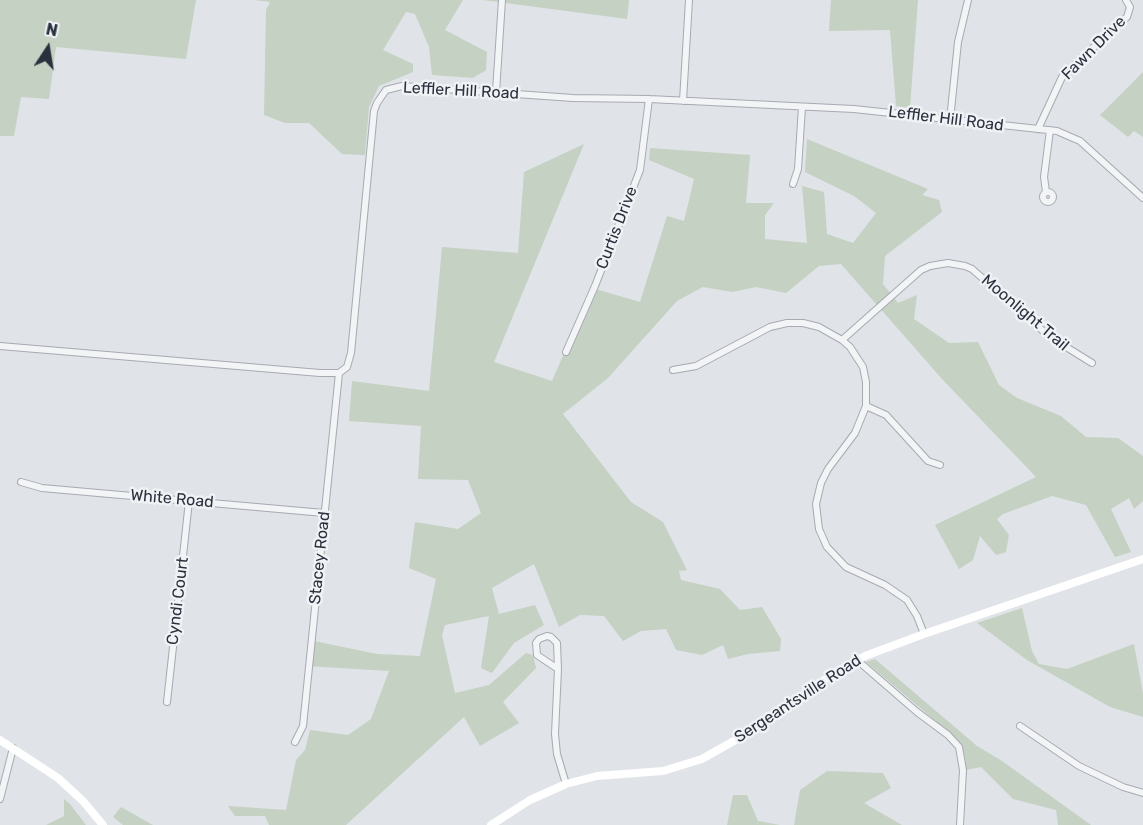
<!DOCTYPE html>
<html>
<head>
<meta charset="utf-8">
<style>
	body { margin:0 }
	#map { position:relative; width:1143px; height:825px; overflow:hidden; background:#e0e3e8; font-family:Rubik,sans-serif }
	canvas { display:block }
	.north { position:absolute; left:18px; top:18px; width:60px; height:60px; -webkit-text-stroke:4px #f0f2f5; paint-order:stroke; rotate:12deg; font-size:16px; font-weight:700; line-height:24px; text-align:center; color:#2a313e }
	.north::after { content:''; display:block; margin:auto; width:21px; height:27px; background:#2a313e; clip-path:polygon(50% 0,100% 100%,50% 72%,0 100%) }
</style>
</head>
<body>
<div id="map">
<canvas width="1143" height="825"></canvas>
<div class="north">N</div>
</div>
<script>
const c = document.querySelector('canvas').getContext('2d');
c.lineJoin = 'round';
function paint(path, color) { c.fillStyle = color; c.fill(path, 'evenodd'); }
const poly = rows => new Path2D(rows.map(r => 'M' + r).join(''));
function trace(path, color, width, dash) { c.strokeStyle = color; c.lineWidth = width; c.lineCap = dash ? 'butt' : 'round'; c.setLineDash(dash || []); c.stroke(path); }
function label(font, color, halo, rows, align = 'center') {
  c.font = font + ' Rubik,sans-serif'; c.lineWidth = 5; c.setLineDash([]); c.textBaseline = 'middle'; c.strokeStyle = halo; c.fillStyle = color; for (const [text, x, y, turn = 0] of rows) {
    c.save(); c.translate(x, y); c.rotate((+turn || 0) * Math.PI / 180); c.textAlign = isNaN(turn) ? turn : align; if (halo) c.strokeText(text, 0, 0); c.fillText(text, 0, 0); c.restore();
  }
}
const green = poly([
	[0,0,196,0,186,59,56,47,49,99,21,97,14,136,0,136],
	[255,0,463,0,445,30,487,52,486,70,473,78,432,75,429,47,415,14,406,12,383,50,413,64,413,72,379,86,369,107,365,155,342,154,309,123,285,123,264,115,266,10,270,2],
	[483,0,629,0,627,19],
	[831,0,918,0,910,108,896,106,890,30,829,31],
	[1143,72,1143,137,1134,131,1128,137,1100,115],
	[807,139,928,189,922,195,939,200,942,212,885,256,883,284,898,303,917,295,914,319,949,343,978,342,999,385,1017,398,1061,416,1086,437,1118,438,1143,456,1143,501,1134,509,1129,498,1111,509,1131,552,1115,557,1086,505,1052,496,1003,514,997,519,1009,535,1006,552,996,555,980,536,973,560,959,569,935,525,1036,477,942,379,841,264,819,266,786,293,756,287,732,292,703,287,677,301,608,378,563,414,631,502,663,522,687,570,679,571,681,580,720,589,740,610,762,607,781,639,780,651,748,654,728,659,723,645,702,655,676,650,666,629,641,631,623,641,604,616,580,615,559,627,534,564,492,588,499,614,535,605,544,625,514,643,492,673,481,668,489,616,445,625,442,635,455,693,489,685,526,653,533,655,536,668,503,702,519,723,480,746,464,717,346,825,269,825,265,816,235,816,228,806,286,810,296,760,305,750,310,730,348,735,371,719,389,671,306,666,309,640,377,654,420,656,436,579,409,568,415,522,458,529,481,513,468,480,418,479,421,426,349,421,352,381,429,391,442,247,518,253,524,172,584,144,494,362,552,381,592,288,640,302,667,216,684,221,694,179,649,160,650,148,750,155,746,203,774,203,765,215,765,239,807,243,802,186,824,192,827,234,853,243,876,213,854,196,805,172],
	[1022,608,1032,651,1039,664,1067,669,1134,644,1143,694,1143,717,1110,707,1027,660,977,623],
	[875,659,977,746,1002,761,1091,825,1058,825,1056,810,1013,799,981,767,966,770,965,756,958,740,866,662],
	[827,771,883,773,891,788,864,803,902,825,794,825,800,790],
	[733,795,747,795,758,821,780,825,727,825],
	[64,799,70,804,86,825,46,825,64,816],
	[121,807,153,825,123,825,113,817]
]);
const minor = poly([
	[496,92,502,0],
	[683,101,689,0],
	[950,120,958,42,968,0],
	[1038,129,1063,75,1127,17,1130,7,1126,0],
	[793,184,798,169,802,107],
	[1046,192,1044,177,1050,130],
	'1043 197a5 5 0 1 1 10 0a5 5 0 1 1-10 0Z',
	[842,340,921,270,930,266,948,263,965,266,972,269,1050,337,1092,363],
	[0,346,320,373,339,373,347,367,351,353,374,111,377,103,386,90,402,86,573,98,649,99,854,109,1057,131,1080,141,1143,198],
	[566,352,595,286,640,170,649,99],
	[673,370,696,366,770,327,787,323,803,323,819,327,842,340,850,347,863,367,866,382,866,406,855,433,828,469,821,483,816,504,819,529,827,547,846,567,885,585,907,600,917,616,924,634],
	[866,406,886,415,928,461,940,465],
	[21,482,42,488,324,513],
	[547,636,551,637,557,643,558,669,537,655,536,643,539,639,547,636],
	[857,660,917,712,948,735,959,747,963,770,960,825],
	[558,669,555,734,557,754,566,784],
	[167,702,189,501],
	[1020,726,1079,766,1123,787,1143,793],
	[295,742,303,726,339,373],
	[0,799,13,748]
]);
const secondary = poly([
	[0,740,58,778,83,801,103,825],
	[491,825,530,800,566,784,597,776,663,771,702,759,739,738,836,672,865,656,924,634,1143,559]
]);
const streetNames = [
	["Fawn Drive",1094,48,-45],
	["Leffler Hill Road",461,91,3],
	["Leffler Hill Road",946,119,7],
	["Curtis Drive",617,228,-69],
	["Moonlight Trail",1025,313,40],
	["White Road",172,499,5],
	["Stacey Road",320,558,-84],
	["Cyndi Court",178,601,-83],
	["Sergeantsville Road",798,699,-33]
];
paint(green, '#c5d1c2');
trace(minor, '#a6aab2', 8);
trace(minor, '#f3f4f6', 6);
trace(secondary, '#fff', 8);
label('16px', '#2a313e', '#f0f2f5', streetNames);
</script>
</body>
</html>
